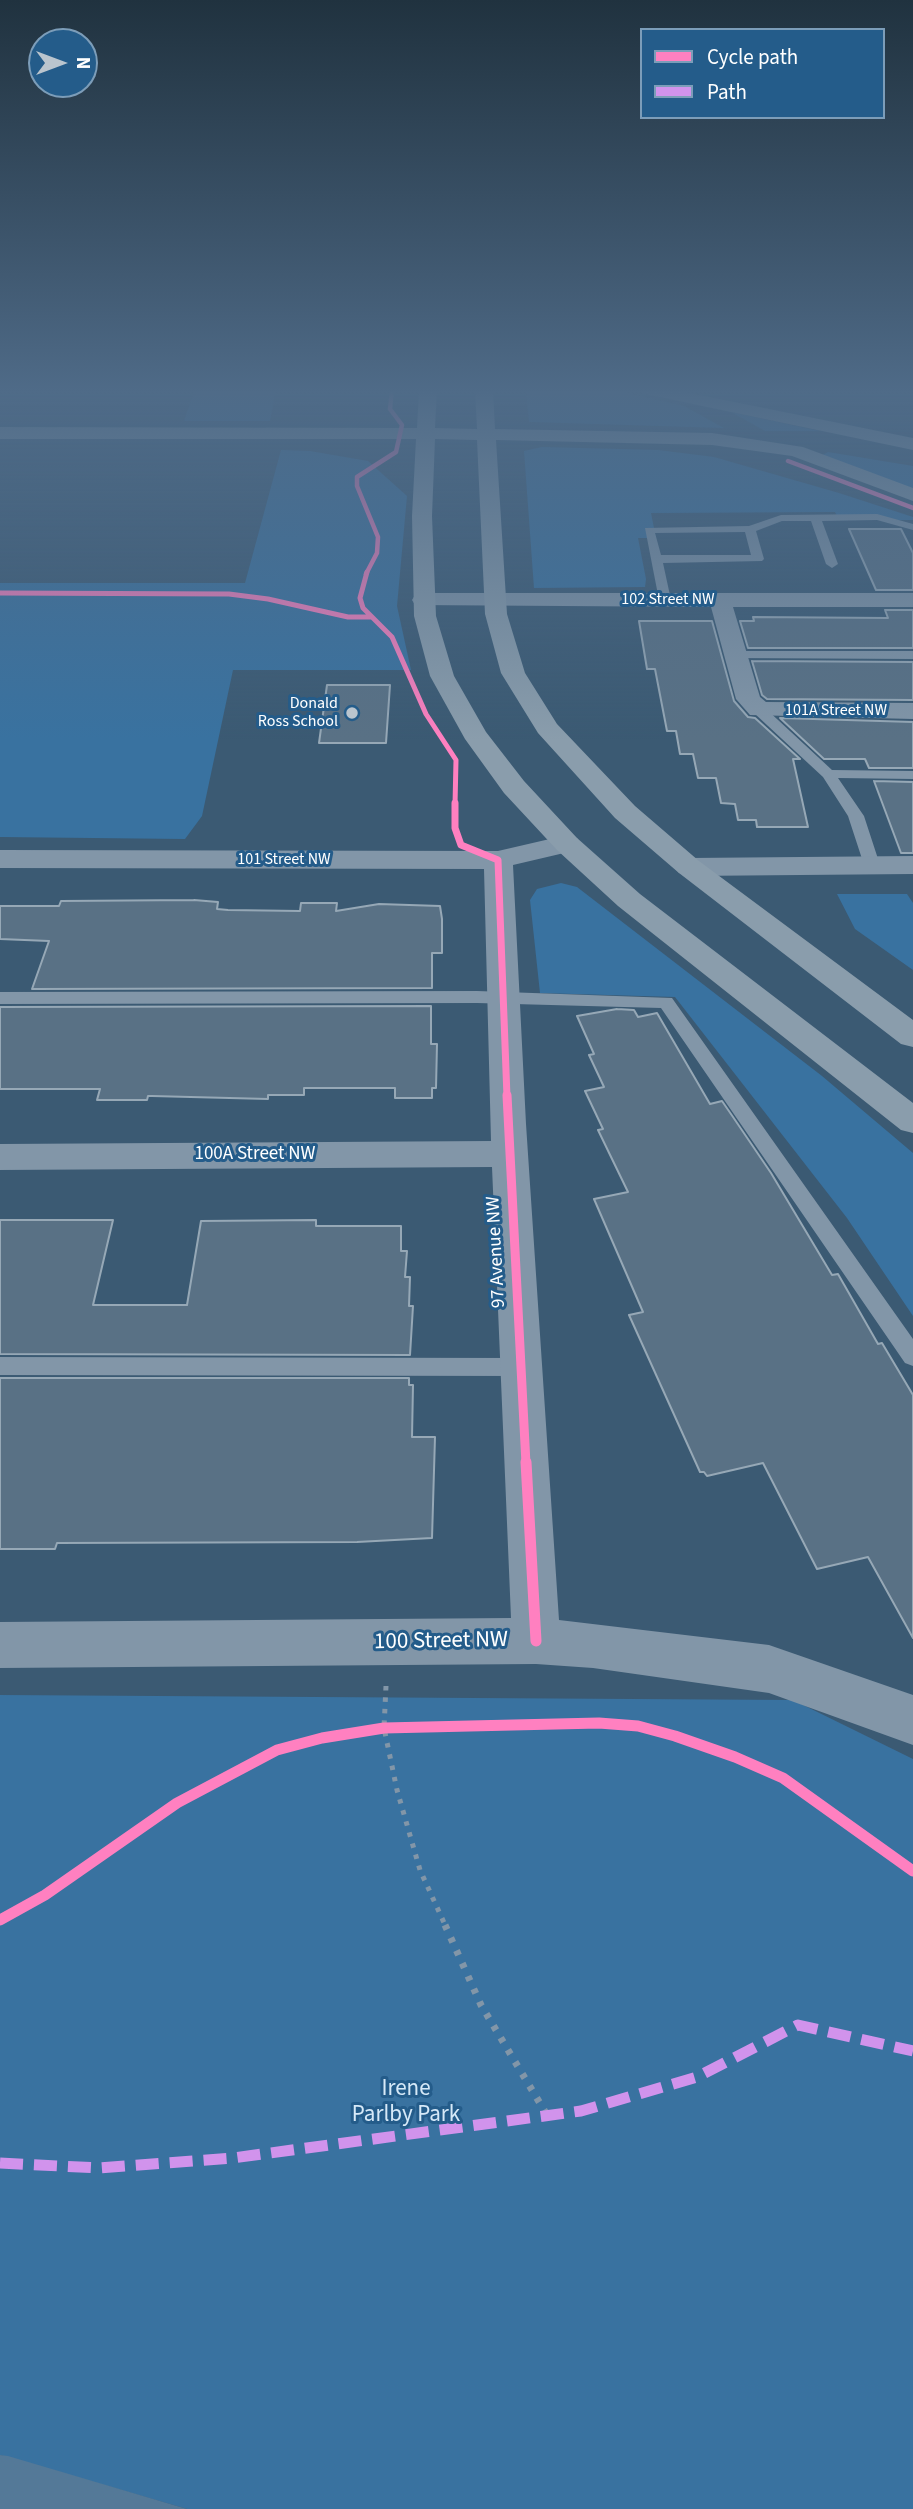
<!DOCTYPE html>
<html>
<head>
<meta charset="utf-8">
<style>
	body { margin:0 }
	#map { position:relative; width:913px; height:2509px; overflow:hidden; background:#3b5a73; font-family:"Source Sans 3",sans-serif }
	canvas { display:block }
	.legend { position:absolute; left:640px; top:28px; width:245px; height:91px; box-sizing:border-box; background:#245c8a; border:2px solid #7c9db9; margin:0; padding:9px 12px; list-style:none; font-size:21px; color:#fff }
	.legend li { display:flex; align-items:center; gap:14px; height:35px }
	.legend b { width:35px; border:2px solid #7c9db9 }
	.north { position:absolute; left:28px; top:28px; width:70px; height:70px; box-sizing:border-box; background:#245c8a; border:2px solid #7c9db9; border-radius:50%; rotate:90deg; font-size:19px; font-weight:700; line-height:28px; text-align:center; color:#fff }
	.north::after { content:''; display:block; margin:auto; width:24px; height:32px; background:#bac5ce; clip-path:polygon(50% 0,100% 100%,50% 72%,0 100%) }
</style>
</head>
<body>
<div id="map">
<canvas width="913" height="2509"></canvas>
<ul class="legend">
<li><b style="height:9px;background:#ff80c0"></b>Cycle path</li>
<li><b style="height:9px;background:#d193ec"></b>Path</li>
</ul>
<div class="north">N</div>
</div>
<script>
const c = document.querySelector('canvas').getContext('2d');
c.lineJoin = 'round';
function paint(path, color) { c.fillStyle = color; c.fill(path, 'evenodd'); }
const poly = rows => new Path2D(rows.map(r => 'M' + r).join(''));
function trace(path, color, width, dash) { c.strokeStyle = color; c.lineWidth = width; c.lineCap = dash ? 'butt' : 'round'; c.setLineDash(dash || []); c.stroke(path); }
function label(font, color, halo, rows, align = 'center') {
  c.font = font + ' "Source Sans 3",sans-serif'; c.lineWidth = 6; c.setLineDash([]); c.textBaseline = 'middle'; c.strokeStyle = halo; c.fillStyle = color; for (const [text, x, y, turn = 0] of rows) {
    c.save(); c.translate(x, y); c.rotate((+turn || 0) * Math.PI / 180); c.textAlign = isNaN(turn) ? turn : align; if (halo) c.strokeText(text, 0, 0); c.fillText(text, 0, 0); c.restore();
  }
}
const green = poly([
	[195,389,276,389,270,421,184,421],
	[526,389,612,389,684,406,724,428,529,422],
	[731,412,820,431,765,431],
	[542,447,658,450,714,457,839,493,913,517,913,520,839,520,835,512,651,513,656,538,638,538,646,579,645,587,534,588,524,451],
	[281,450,310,451,368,461,407,496,397,606,411,670,233,670,202,816,185,839,0,837,0,583,245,583],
	[828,452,913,466,913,489,821,456],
	[561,883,577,887,822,1076,913,1153,913,1316,847,1218,675,997,540,993,530,900,537,889],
	[837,894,907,894,913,903,913,970,855,929],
	[0,1695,793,1700,913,1759,913,2509,187,2509,0,2455]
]);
const water = poly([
	[0,2455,8,2456,187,2509,0,2509]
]);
const building = poly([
	[849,529,901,529,913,553,913,590,876,590,849,529],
	[885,610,913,610,913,648,748,648,740,621,754,621,753,617,888,618,885,610],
	[639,621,712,621,734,701,748,717,755,718,800,759,793,759,808,827,757,827,756,820,738,820,735,804,721,803,716,778,698,778,693,754,680,754,676,731,667,731,655,669,647,669,639,621],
	[752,661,913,662,913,700,767,699,762,695,752,661],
	[327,685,390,685,386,743,319,743,327,685],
	[780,718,913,722,913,768,869,768,865,759,824,759,780,718],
	[874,781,913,782,913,853,901,853,874,781],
	[194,900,218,902,217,909,228,910,300,911,301,903,337,903,336,911,379,904,440,906,442,919,442,953,432,953,432,988,32,989,49,941,0,939,0,906,59,906,61,901,194,900],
	[431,1006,431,1044,437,1044,436,1088,432,1088,432,1098,395,1098,395,1088,304,1088,304,1095,268,1095,268,1099,152,1096,148,1096,147,1100,97,1100,100,1089,0,1089,0,1007,431,1006],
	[617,1009,634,1010,638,1017,657,1013,710,1104,722,1101,733,1117,771,1173,832,1275,838,1274,878,1344,882,1343,913,1395,913,1638,868,1557,817,1569,763,1463,707,1476,704,1472,700,1472,629,1315,643,1312,594,1199,628,1192,598,1130,603,1129,585,1091,604,1087,589,1055,594,1054,577,1016,617,1009],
	[0,1220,113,1220,93,1305,187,1305,201,1221,316,1220,316,1226,401,1226,401,1251,407,1251,405,1277,410,1277,409,1306,413,1306,410,1355,0,1354,0,1220],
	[0,1378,409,1378,409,1385,413,1385,412,1437,435,1437,432,1538,357,1542,57,1543,55,1549,0,1549,0,1378]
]);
const pathFar1 = poly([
	[386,1686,384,1728,397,1790,420,1870,446,1927]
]);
const path = poly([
	[445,1925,481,2005,547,2115]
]);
const lane = poly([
	[877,514,913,524,913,530,877,520,822,521,838,564,832,568,826,564,811,521,782,521,756,531,764,559,762,561,663,563,671,600,665,604,659,600,645,528,749,526,781,515,877,514],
	[745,532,751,555,661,555,655,533,745,532],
	[736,651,913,651,913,659,731,658,730,655,736,651],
	[759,706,764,707,832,770,913,771,913,779,838,778,864,816,880,865,878,868,872,870,864,865,848,816,823,777,754,713,752,710,759,706],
	[477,991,672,998,913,1339,913,1366,905,1363,661,1008,477,1003,0,1004,0,992,477,991],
	[0,1357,520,1358,528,1360,531,1367,528,1374,520,1376,0,1375,0,1357]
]);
const street = poly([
	[423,593,913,593,913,607,733,607,760,697,766,702,913,703,913,719,750,715,736,699,711,607,415,605,412,600,415,595,423,593],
	[567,835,577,838,581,844,577,850,513,865,526,1124,559,1620,769,1645,913,1695,913,1745,769,1693,593,1668,536,1664,0,1668,0,1622,511,1618,492,1167,0,1170,0,1144,491,1141,484,869,0,868,0,850,498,851,567,835],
	[913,856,913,874,689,876,679,873,674,867,679,861,689,858,913,856]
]);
const secondary = poly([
	[419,389,437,389,435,428,477,429,475,389,493,389,495,429,712,433,803,447,913,488,913,501,792,456,712,445,496,440,507,614,525,673,557,724,635,806,699,861,913,1020,913,1047,901,1044,679,873,615,818,538,733,501,673,485,614,477,440,435,439,432,516,436,616,454,676,486,732,524,781,577,838,640,894,913,1103,913,1133,901,1130,618,906,557,850,504,793,465,739,430,676,414,616,412,516,416,439,0,439,0,427,417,428,419,389],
	[636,389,670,389,913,438,913,450,645,394,636,389]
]);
const quiet = poly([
	[0,2163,99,2168,233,2158,581,2111,697,2077,798,2025,913,2051]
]);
const cyclewayFar4 = poly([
	[788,461,913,508],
	[366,574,377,553,378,537,357,486,357,477,396,452,402,425,390,409,392,389]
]);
const cyclewayFar3 = poly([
	[367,572,360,598,363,608,392,637,426,714,456,760,455,805],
	[0,593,229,594,268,599,348,617,370,617]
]);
const cyclewayFar2 = poly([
	[455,803,455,828,461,845,498,860,507,1097]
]);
const cyclewayFar1 = poly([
	[507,1095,526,1464]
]);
const cycleway = poly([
	[526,1462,536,1641],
	[0,1920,45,1895,177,1803,277,1750,322,1738,384,1728,599,1723,638,1726,675,1736,735,1757,783,1778,913,1871]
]);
const markers = [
	[352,713,7,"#bac5ce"]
];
const farStreetnames = [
	["102 Street NW",668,600],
	["101A Street NW",836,711],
	["101 Street NW",284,860]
];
const farPoinames = [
	["Donald",338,704],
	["Ross School",338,722]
];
const streetNames = [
	["100A Street NW",255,1155],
	["97 Avenue NW",497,1252,-93]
];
const nearStreetnames = [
	["100 Street NW",441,1642,-1]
];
const nearParknames = [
	["Irene",406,2090],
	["Parlby Park",406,2116]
];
paint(green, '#3972a0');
paint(water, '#547998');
paint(building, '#597185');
trace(building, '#96a8b6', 2);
trace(pathFar1, '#8296a8', 5, [4.5, 7]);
trace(path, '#8296a8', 7, [5, 9]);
paint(lane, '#8296a8');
paint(street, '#8296a8');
paint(secondary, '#8a9dac');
trace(quiet, '#d193ec', 11, [23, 11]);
trace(cyclewayFar4, '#ff80c0', 4.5);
trace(cyclewayFar3, '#ff80c0', 5);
trace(cyclewayFar2, '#ff80c0', 7);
trace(cyclewayFar1, '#ff80c0', 9);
trace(cycleway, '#ff80c0', 11);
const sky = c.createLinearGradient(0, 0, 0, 740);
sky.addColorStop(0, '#20323f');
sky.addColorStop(0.53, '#4f6b88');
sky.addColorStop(1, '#4f6b8800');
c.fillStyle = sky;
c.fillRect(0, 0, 913, 740);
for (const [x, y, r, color] of markers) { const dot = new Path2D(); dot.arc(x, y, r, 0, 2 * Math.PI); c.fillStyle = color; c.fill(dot); trace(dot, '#245c8a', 2.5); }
label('16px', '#fff', '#245c8a', farStreetnames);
label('16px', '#fff', '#245c8a', farPoinames, 'right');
label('19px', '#fff', '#245c8a', streetNames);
label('23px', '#fff', '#245c8a', nearStreetnames);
label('23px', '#d6e9f8', '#245c8a', nearParknames);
</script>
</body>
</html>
